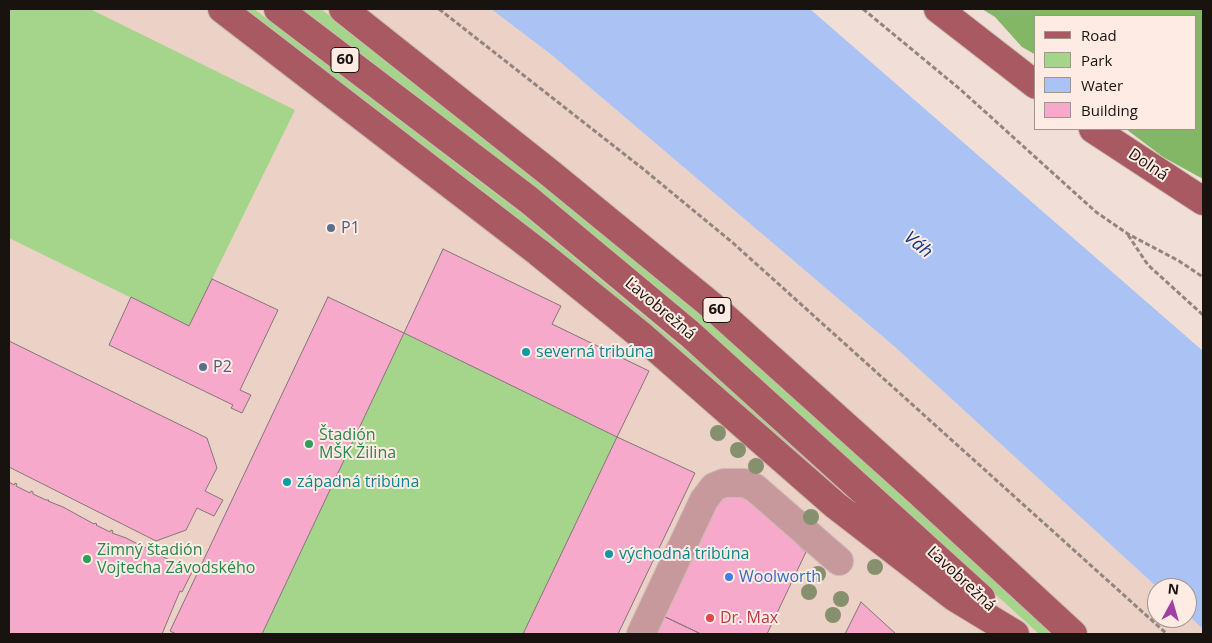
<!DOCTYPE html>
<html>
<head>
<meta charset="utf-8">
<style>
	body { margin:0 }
	#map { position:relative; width:1212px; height:643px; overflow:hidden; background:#f1dfd7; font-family:"Open Sans",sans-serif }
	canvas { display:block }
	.frame { position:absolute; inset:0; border:10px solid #191310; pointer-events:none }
	.legend { position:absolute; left:1034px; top:15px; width:162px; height:115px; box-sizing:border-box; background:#feece4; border:1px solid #a2958f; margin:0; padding:6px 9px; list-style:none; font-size:15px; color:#191310 }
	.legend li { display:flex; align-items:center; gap:10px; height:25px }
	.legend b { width:25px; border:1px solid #a2958f }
	.north { position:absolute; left:1147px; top:578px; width:50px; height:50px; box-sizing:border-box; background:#feece4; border:1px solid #a2958f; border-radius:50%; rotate:6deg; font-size:14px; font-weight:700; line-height:20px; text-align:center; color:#191310 }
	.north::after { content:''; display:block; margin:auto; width:18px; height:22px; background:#a13fa5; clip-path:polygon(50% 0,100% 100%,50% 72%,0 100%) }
</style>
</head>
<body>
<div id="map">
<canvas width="1212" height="643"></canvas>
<div class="frame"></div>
<ul class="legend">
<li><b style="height:6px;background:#a95961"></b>Road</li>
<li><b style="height:14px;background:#a5d58b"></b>Park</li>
<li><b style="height:14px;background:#aac3f4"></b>Water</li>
<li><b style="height:14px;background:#f6a9ca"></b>Building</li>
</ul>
<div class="north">N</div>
</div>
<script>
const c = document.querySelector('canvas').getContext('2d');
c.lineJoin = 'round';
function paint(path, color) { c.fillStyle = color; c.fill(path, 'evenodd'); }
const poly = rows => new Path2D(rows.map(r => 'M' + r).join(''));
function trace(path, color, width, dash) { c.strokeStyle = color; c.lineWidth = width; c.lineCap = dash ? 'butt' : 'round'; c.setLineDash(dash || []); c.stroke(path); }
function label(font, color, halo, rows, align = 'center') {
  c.font = font + ' "Open Sans",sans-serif'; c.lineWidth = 4; c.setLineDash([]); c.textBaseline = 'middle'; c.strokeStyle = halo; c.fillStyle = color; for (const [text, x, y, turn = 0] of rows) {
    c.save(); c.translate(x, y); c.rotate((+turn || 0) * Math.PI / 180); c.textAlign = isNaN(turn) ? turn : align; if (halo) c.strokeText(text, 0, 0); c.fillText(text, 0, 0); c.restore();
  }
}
const built = poly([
	[9,9,491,9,553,56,895,347,1158,588,1157,618,1187,618,1187,614,1203,629,1203,634,9,634]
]);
const green = poly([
	[9,9,90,9,295,110,189,326,9,238],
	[242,9,254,9,521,213,751,405,853,500,853,502],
	[298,9,321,9,559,195,728,337,831,428,1054,634,1039,634,721,343,629,265,552,203],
	[443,249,561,306,552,324,649,371,617,437,695,473,618,634,176,634,170,631,328,297,404,333]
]);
const forest = poly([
	[982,9,1203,9,1203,179,1163,157,1126,129,1196,129,1196,16,1036,16,1036,55,1022,47,995,17]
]);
const water = poly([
	[491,9,810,9,1203,351,1203,629,1187,614,1187,588,1158,588,895,347,553,56]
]);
const building = poly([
	[443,249,561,306,552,324,649,371,617,437,404,333,443,249],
	[212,279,278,310,240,390,251,395,242,413,231,408,233,405,109,345,131,297,189,326,212,279],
	[328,297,404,333,262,634,176,634,170,631,328,297],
	[9,341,207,438,217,468,205,491,223,500,214,516,197,508,186,530,156,541,9,467,9,341],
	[617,437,695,473,618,634,523,634,617,437],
	[9,482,14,485,15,483,17,484,16,486,30,493,31,491,33,492,33,494,46,500,49,500,48,501,63,507,94,524,95,523,97,524,96,525,110,532,111,530,113,531,112,533,126,538,189,570,190,569,192,570,192,572,182,592,180,591,162,634,9,634,9,482],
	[719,492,743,494,806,552,767,634,701,634,659,614,719,492],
	[861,602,896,634,845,634,861,602],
	[659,614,701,634,649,634,659,614]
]);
const path = poly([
	[439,9,642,168,733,243,1167,634],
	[863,9,961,90,1096,212,1128,234,1179,261,1203,277],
	[1128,235,1148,265,1203,315]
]);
const minor = poly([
	[641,634,704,500,714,487,724,483,745,483,755,488,839,561]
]);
const major = poly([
	[222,9,538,252,643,337,835,505,954,597,1015,634],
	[278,9,529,200,690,334,981,598],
	[343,9,551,174,711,305,919,492,1073,634],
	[938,9,1036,85],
	[1093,129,1203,201]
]);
const trees = [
	[718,433],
	[738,450],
	[756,466],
	[811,517],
	[875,567],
	[818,574],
	[809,592],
	[841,599],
	[833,615]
];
const markers = [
	[331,228,5,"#5c6f8a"],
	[526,352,5,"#0f9aa8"],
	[203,367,5,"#5c6f8a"],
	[309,444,5,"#2e9e5b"],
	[287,482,5,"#0f9aa8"],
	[609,554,5,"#0f9aa8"],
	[87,559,5,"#2e9e5b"],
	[729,577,5,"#3f7fe0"],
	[710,618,5,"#e0444e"]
];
const shields = [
	[345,60,28],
	[717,310,28]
];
const shieldNames = [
	["60",345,60],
	["60",717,310]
];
const streetNames = [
	["Dolná",1148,165,34],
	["Ľavobrežná",660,309,40],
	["Ľavobrežná",961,579,43]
];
const serviceNames = [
	["P1",341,228],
	["P2",213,367]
];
const cultureNames = [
	["severná tribúna",536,352],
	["západná tribúna",297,482],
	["východná tribúna",619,554]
];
const leisureNames = [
	["Štadión",319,435],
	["MŠK Žilina",319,453],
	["Zimný štadión",97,550],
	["Vojtecha Závodského",97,568]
];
const shopNames = [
	["Woolworth",739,577]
];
const healthNames = [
	["Dr. Max",720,618]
];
const waterNames = [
	["Váh",918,245,40]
];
paint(built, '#ebd1c6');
paint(green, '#a5d58b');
paint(forest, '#83b766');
paint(water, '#aac3f4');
paint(building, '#f6a9ca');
trace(building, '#86757c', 1);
trace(minor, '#cabab3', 30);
trace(major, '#cabab3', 30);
trace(path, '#928580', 3, [5, 2.5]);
trace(minor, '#c7999c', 28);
trace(major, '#a95961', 28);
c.fillStyle = '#86906e';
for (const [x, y] of trees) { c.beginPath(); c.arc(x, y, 8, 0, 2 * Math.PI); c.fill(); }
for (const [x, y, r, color] of markers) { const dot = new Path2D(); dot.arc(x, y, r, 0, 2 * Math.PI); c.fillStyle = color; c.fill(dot); trace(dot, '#feece4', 2); }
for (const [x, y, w] of shields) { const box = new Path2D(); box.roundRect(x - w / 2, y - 12.5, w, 25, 4); c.fillStyle = '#feece4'; c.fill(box); trace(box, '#191310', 1); }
label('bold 15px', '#191310', null, shieldNames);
label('16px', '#191310', '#feece4', streetNames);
label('16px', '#4e5e75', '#feece4', serviceNames, 'left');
label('16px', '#0d838f', '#feece4', cultureNames, 'left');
label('16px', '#27864d', '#feece4', leisureNames, 'left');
label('16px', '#366cbe', '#feece4', shopNames, 'left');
label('16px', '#be3a42', '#feece4', healthNames, 'left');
label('italic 18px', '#0f3891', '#feece4', waterNames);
</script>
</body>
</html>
